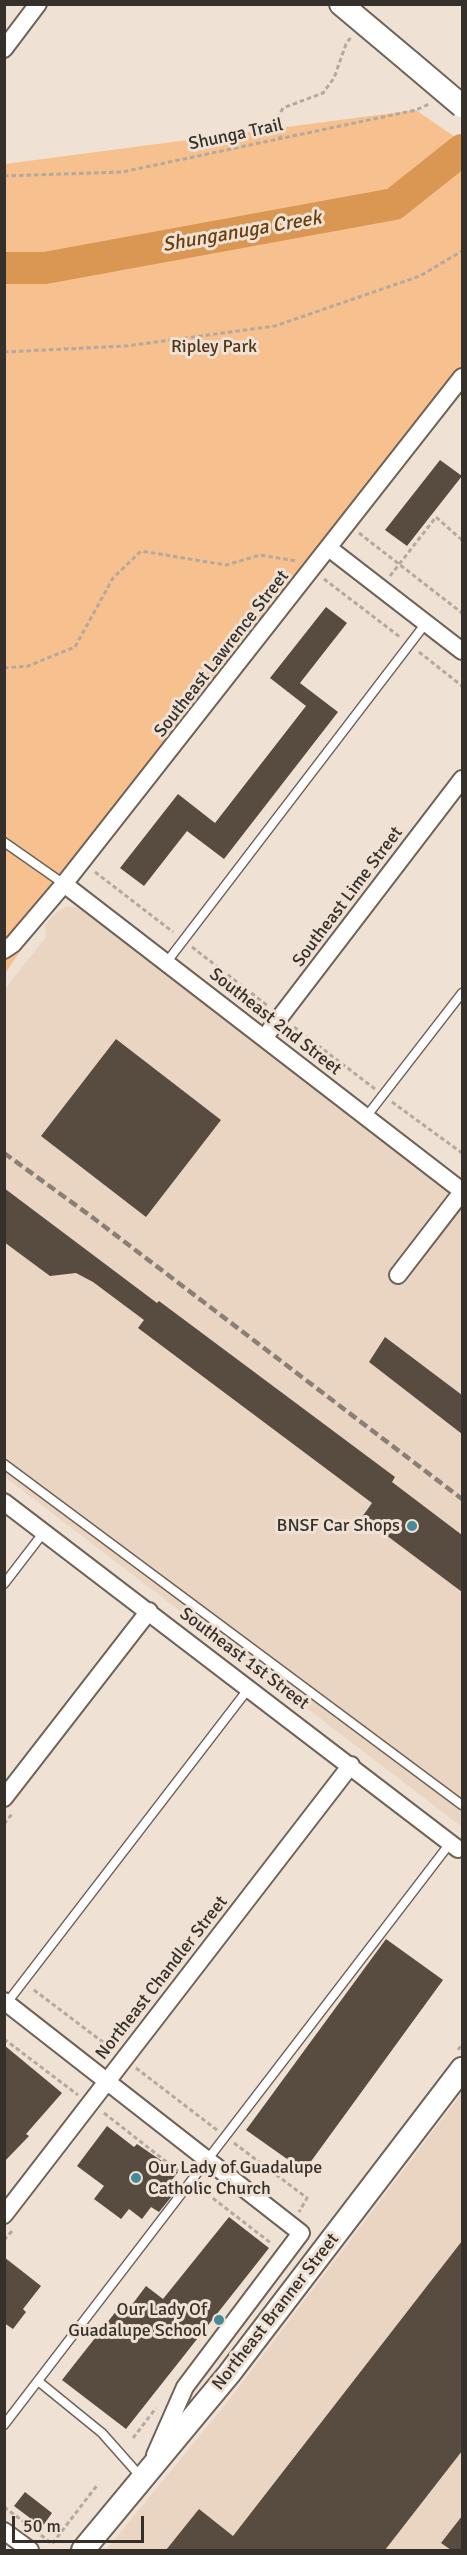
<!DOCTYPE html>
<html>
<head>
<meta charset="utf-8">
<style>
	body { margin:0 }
	#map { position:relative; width:467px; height:2555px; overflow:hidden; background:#efe1d4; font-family:Signika,sans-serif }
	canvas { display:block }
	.frame { position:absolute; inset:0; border:6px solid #36302b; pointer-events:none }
	.scale { position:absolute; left:12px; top:2516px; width:132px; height:27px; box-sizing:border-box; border:3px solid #36302b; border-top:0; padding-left:8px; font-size:18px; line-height:21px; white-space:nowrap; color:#36302b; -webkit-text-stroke:4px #efe1d4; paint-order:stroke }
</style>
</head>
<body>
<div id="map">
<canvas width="467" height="2555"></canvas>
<div class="frame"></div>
<div class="scale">50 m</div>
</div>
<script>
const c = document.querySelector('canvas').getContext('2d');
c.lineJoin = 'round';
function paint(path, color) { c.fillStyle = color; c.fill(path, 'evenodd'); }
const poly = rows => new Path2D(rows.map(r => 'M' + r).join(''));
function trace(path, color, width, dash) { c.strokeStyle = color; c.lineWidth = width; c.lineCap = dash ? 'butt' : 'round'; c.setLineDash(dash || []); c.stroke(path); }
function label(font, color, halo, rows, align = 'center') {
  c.font = font + ' Signika,sans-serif'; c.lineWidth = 6; c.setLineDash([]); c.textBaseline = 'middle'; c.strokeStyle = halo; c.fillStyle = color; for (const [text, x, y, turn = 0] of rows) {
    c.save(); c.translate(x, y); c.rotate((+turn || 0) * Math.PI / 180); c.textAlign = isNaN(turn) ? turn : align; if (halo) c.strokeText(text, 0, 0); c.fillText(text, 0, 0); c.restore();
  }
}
const built = poly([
	[67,906,79,908,462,1204,462,1827,5,1477,4,990,46,937,45,925,55,913],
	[462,2093,462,2550,106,2550,229,2400]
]);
const green = poly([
	[416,110,462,142,462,367,64,884,5,974,5,164]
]);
const river = poly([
	[4,268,45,268,394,204,462,150]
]);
const building = poly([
	[440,460,462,476,407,546,385,530],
	[326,607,347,623,300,683,338,712,224,859,187,831,144,886,120,868,178,794,215,823,306,706,270,678],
	[116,1039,221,1120,146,1217,41,1136],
	[4,1188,157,1303,159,1301,395,1477,392,1482,462,1535,462,1592,362,1517,372,1503,138,1328,144,1320,93,1282,76,1273,50,1276,4,1242],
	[385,1337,462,1395,462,1434,369,1362],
	[386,1939,443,1980,304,2171,246,2130],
	[4,2045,62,2093,26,2134,29,2136,4,2162],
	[107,2126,134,2147,137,2144,178,2172,168,2185,176,2191,159,2212,151,2207,142,2219,129,2209,121,2219,94,2199,104,2186,77,2166],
	[229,2217,269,2248,126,2429,62,2380,121,2305,128,2310,146,2286,163,2299],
	[462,2241,462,2451,385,2550,166,2550,199,2509,233,2536],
	[4,2257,41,2286,23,2309,26,2312,13,2329,4,2323],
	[25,2492,52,2513,42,2527,14,2506],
	[462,2516,462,2550,451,2550,441,2543]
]);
const path = poly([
	[281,140,276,120,283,108,323,93,334,78,346,44,351,37],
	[4,176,122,172,416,110,429,104],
	[4,352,126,346,275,326,420,276,462,251],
	[359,533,462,613],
	[390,576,436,517,462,540],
	[324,579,400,637],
	[419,652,462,686],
	[4,668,28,666,75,647,113,578,141,551,226,565,260,555,296,561],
	[95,872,173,932],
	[192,947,268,1006],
	[294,1027,375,1089],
	[392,1102,462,1153],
	[4,1824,12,1814],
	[34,1990,112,2049],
	[4,2039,78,2095],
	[458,2050,462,2044],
	[136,2068,217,2130],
	[104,2113,182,2174],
	[234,2143,307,2198,299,2212],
	[201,2189,272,2244],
	[4,2240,13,2230],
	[133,2438,156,2408],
	[4,2507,27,2524],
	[41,2535,52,2544,98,2484]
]);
const lane = poly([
	[4,842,64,884],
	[166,963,426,623],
	[366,1117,462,993],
	[4,1464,462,1805],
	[4,1584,44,1532],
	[6,2004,249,1688],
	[38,2381,102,2433,141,2477],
	[4,2425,451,1842]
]);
const street = poly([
	[4,49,38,4],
	[330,549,462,651],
	[64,884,462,1191],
	[4,950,13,944,64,884,462,377],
	[264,1038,462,779],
	[398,1275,462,1192],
	[4,1502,458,1849],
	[4,1798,149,1611],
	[4,2001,301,2233,185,2387,155,2455],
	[4,2215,351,1765],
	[4,2531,30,2550]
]);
const secondary = poly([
	[341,4,410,62],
	[83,2550,229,2374,462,2069]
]);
const rail = poly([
	[4,1153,92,1217,462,1499]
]);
const secondaryBridge = poly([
	[410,62,462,106]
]);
const markers = [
	[412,1526,6,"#478a9a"],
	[136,2178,6,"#478a9a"],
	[219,2320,6,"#478a9a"]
];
const streetNames = [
	["Shunga Trail",236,135,-12],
	["Southeast Lawrence Street",222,654,-52],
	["Southeast Lime Street",348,897,-53],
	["Southeast 2nd Street",275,1022,38],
	["Southeast 1st Street",244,1659,37],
	["Northeast Chandler Street",162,1978,-52],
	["Northeast Branner Street",276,2312,-52]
];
const parkNames = [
	["Ripley Park",214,347]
];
const poiNames = [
	["BNSF Car Shops",400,1526],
	["Our Lady of Guadalupe",148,2168,"left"],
	["Catholic Church",148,2189,"left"],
	["Our Lady Of",207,2310],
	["Guadalupe School",207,2331]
];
const waterNames = [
	["Shunganuga Creek",242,232,-10]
];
paint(built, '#ead5c3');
paint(green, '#f6c18f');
trace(river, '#d99753', 32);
paint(building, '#584c41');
trace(lane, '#6f6257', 11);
trace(street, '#6f6257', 20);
trace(secondary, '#6f6257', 26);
trace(path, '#b5a99f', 3, [4.5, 3]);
trace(lane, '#fff', 8);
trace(street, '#fff', 16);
trace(secondary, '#fff', 22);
trace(rail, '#897f77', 4.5, [9, 4.5]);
trace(secondaryBridge, '#6f6257', 26, []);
trace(secondaryBridge, '#fff', 22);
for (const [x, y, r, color] of markers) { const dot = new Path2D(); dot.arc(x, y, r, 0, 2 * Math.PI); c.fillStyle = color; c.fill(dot); trace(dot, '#efe1d4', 2); }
label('18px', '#36302b', '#efe1d4', streetNames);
label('18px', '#513518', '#efe1d4', parkNames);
label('18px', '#36302b', '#efe1d4', poiNames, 'right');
label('italic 20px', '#6b3f0a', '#efe1d4', waterNames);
</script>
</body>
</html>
